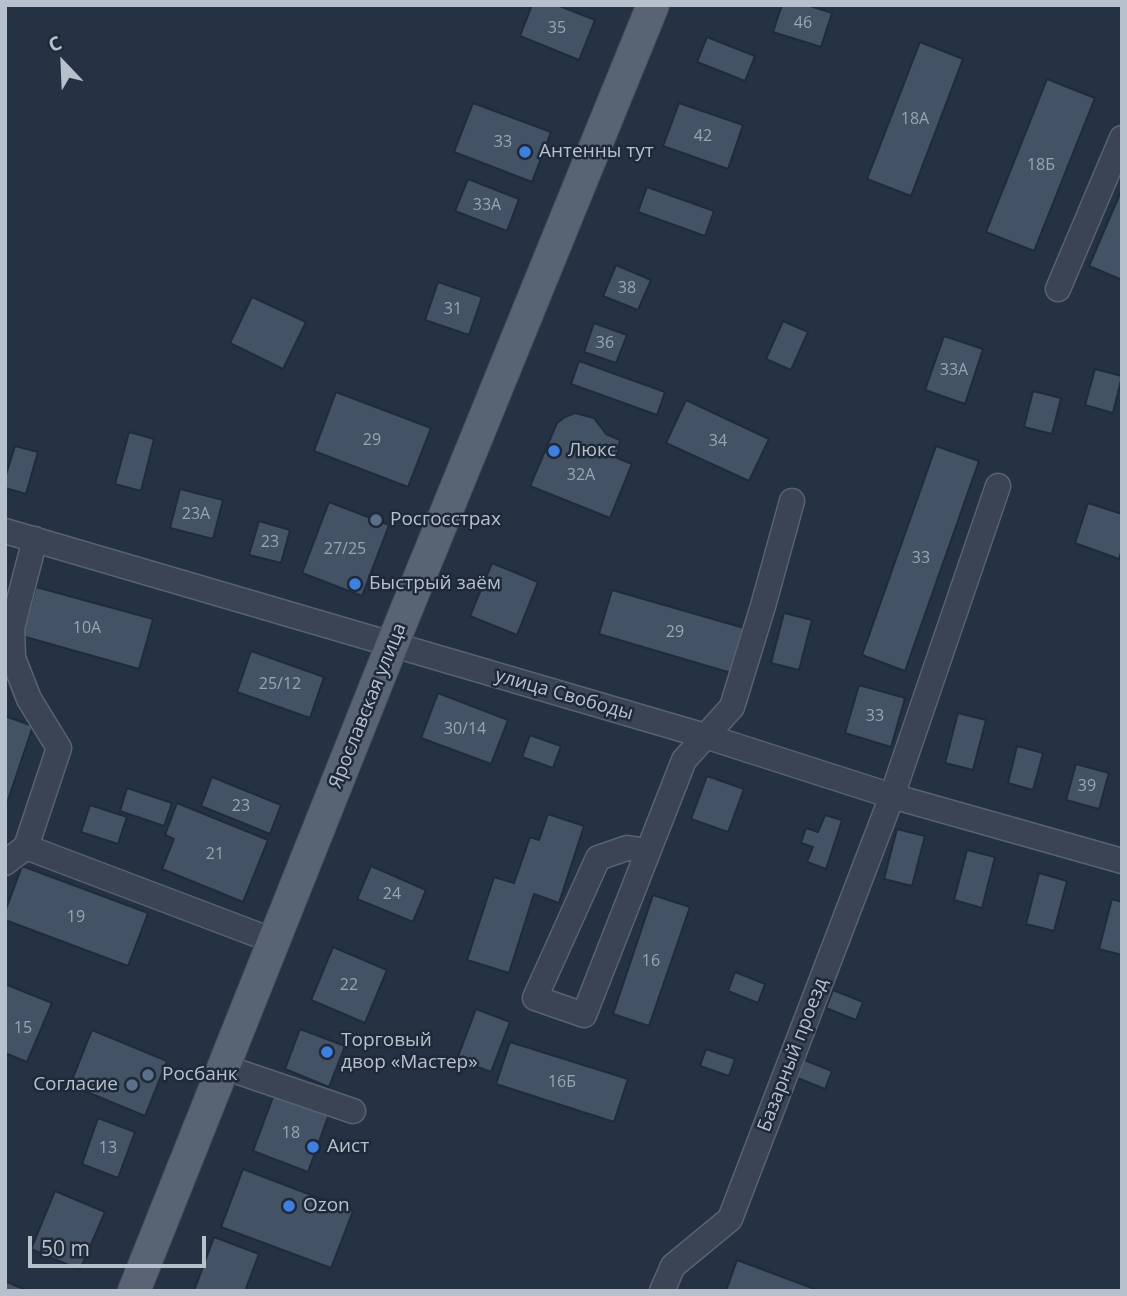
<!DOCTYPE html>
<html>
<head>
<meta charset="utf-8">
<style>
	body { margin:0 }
	#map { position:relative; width:1127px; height:1296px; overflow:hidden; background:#253244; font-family:"Open Sans",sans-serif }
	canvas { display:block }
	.frame { position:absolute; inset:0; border:7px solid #b7c0cd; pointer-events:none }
	.north { position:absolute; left:28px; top:28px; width:70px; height:70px; -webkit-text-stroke:5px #1e2939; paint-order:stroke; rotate:337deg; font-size:19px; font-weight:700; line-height:28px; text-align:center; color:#b7c0cd }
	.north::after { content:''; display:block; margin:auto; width:24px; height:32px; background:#b7c0cd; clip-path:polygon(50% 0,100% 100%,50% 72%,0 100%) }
	.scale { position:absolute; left:28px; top:1236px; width:178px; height:32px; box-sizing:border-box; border:4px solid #b7c0cd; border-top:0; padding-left:9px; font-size:21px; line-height:24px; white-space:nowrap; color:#b7c0cd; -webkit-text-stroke:5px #1e2939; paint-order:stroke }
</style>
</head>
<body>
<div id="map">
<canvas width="1127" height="1296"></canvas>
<div class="frame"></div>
<div class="north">С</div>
<div class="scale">50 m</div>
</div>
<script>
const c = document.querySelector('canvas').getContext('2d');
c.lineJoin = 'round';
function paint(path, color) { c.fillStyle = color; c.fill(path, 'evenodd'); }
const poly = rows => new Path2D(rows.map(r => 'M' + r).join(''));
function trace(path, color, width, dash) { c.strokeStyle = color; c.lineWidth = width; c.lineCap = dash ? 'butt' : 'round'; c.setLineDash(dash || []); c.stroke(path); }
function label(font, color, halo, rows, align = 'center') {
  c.font = font + ' "Open Sans",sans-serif'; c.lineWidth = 5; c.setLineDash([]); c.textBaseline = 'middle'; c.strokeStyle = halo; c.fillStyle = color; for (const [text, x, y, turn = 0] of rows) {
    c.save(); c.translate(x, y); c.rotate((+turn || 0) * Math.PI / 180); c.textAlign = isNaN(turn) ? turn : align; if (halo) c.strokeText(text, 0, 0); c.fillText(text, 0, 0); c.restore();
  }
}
const building = poly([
	[532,5,557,5,595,20,579,60,520,36,532,5],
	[782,5,807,5,832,13,821,47,773,32,782,5],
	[707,37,755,56,745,81,697,62,707,37],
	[920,42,963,59,911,196,867,179,920,42],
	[1047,79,1095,98,1034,251,986,232,1047,79],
	[473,103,551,132,532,182,454,152,473,103],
	[679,103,743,125,728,169,663,146,679,103],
	[468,179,519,199,507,231,455,211,468,179],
	[647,187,714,211,705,236,638,212,647,187],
	[1122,189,1122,280,1089,266,1122,189],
	[616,265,651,280,638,310,603,296,616,265],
	[438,282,482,297,469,335,425,320,438,282],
	[252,297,306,322,283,369,230,343,252,297],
	[783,321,808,332,791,370,766,359,783,321],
	[594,323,627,335,616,363,584,352,594,323],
	[944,336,983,349,965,404,925,390,944,336],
	[579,361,665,392,657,415,571,384,579,361],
	[1095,369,1122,376,1113,413,1085,405,1095,369],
	[1033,391,1061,398,1052,434,1024,427,1033,391],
	[336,392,431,428,408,487,314,451,336,392],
	[686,400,769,439,749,481,666,443,686,400],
	[575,413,594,418,606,434,620,440,617,458,632,464,610,518,530,486,557,423,565,417,575,413],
	[129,432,154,439,141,491,115,484,129,432],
	[15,446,38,452,26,494,5,488,5,478,15,446],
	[936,446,979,461,905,671,862,655,936,446],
	[180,489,223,500,213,539,170,528,180,489],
	[329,502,389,525,362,596,302,573,329,502],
	[1088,503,1122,514,1122,549,1119,559,1075,543,1088,503],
	[259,521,290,530,281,563,249,555,259,521],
	[492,563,538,582,517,635,470,616,492,563],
	[36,587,153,619,139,669,22,636,36,587],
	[612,590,751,630,738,675,599,634,612,590],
	[784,613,812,620,799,670,771,663,784,613],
	[251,651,324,677,310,718,237,692,251,651],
	[859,685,905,698,891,747,845,733,859,685],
	[438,693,508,720,491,764,421,738,438,693],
	[958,713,986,720,973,770,945,763,958,713],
	[5,716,33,726,5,809,5,716],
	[530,735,561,746,553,768,522,757,530,735],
	[1017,746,1043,753,1033,790,1008,783,1017,746],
	[1076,764,1109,773,1099,809,1066,800,1076,764],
	[707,776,744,789,728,832,691,819,707,776],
	[212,777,281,805,270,834,201,806,212,777],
	[127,788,172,803,164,826,120,811,127,788],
	[177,803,268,840,243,902,162,869,174,839,165,835,177,803],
	[90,805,127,817,118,844,81,832,90,805],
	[548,814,584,826,559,903,534,894,509,973,467,960,494,877,514,883,530,837,539,840,548,814],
	[825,815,842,820,826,869,807,862,813,847,801,843,806,828,818,832,825,815],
	[897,829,925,836,912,886,884,879,897,829],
	[967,850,995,857,982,908,954,900,967,850],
	[22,866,148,913,128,966,5,920,5,912,22,866],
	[371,866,426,890,413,922,357,899,371,866],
	[1039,873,1067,881,1054,931,1026,924,1039,873],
	[653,895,690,907,649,1026,613,1014,653,895],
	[1112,899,1122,902,1122,955,1099,949,1112,899],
	[333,947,387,970,365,1023,311,1000,333,947],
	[735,972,765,984,758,1003,728,991,735,972],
	[5,984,52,1003,27,1062,5,1053,5,984],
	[833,990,863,1002,856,1020,826,1008,833,990],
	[476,1009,510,1022,491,1072,457,1059,476,1009],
	[300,1029,345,1046,329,1087,285,1069,300,1029],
	[92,1030,167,1061,145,1116,70,1085,92,1030],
	[510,1042,628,1079,614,1122,496,1084,510,1042],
	[706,1049,735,1059,729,1076,700,1066,706,1049],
	[802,1059,832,1071,825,1089,795,1077,802,1059],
	[274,1094,329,1114,308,1172,253,1151,274,1094],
	[98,1118,135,1132,118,1178,82,1164,98,1118],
	[243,1169,353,1211,331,1268,221,1227,243,1169],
	[55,1191,105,1212,80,1270,31,1249,55,1191],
	[214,1237,259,1254,245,1291,194,1291,214,1237],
	[737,1260,820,1291,726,1291,737,1260],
	[5,1281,28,1291,5,1291,5,1281]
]);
const minor = poly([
	[1058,289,1122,138],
	[5,531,705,736,892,796,1122,861],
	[26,847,59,748,29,699,13,658,12,628,35,539],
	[647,851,627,848,598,858,535,998,584,1015,684,760,732,707,763,606,792,501],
	[5,863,26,847,274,941],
	[224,1067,353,1111],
	[662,1291,673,1266,730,1219,892,796,998,486]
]);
const major = poly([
	[134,1291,392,645,653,5]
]);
const markers = [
	[525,152,7,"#3f7fe0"],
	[554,451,7,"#3f7fe0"],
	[376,520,7,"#5c6f8a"],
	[355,584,7,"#3f7fe0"],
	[327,1052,7,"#3f7fe0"],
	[148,1075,7,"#5c6f8a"],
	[132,1085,7,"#5c6f8a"],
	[313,1147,7,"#3f7fe0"],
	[289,1206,7,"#3f7fe0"]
];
const numberNames = [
	["46",803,23],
	["35",557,28],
	["18А",915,119],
	["42",703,136],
	["33",503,142],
	["18Б",1041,165],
	["33А",487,205],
	["38",627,288],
	["31",453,309],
	["36",605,343],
	["33А",954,370],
	["29",372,440],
	["34",718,441],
	["32А",581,475],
	["23А",196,514],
	["23",270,542],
	["27/25",345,549],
	["33",921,558],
	["10А",87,628],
	["29",675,632],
	["25/12",280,684],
	["33",875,716],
	["30/14",465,729],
	["39",1087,786],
	["23",241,806],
	["21",215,854],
	["24",392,894],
	["19",76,917],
	["16",651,961],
	["22",349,985],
	["15",23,1028],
	["16Б",562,1082],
	["18",291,1133],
	["13",108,1148]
];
const poiNames = [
	["Антенны тут",539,152],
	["Люкс",568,451],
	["Росгосстрах",390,520],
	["Быстрый заём",369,584],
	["Торговый",341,1041],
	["двор «Мастер»",341,1063],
	["Росбанк",162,1075],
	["Согласие",118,1085,"right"],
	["Аист",327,1147],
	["Ozon",303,1206]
];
const streetNames = [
	["улица Свободы",564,695,16],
	["Ярославская улица",368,706,-68],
	["Базарный проезд",793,1055,-69]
];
paint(building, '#445266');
trace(building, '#202b3b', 2);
trace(minor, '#586271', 27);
trace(major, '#434d5d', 34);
trace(minor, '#3a4454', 24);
trace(major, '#586373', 32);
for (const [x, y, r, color] of markers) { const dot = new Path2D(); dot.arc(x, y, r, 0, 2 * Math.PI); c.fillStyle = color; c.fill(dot); trace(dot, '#1e2939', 2.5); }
label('16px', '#9aa4b3', null, numberNames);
label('19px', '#b7c0cd', '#1e2939', poiNames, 'left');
label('19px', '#b7c0cd', '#1e2939', streetNames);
</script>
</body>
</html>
